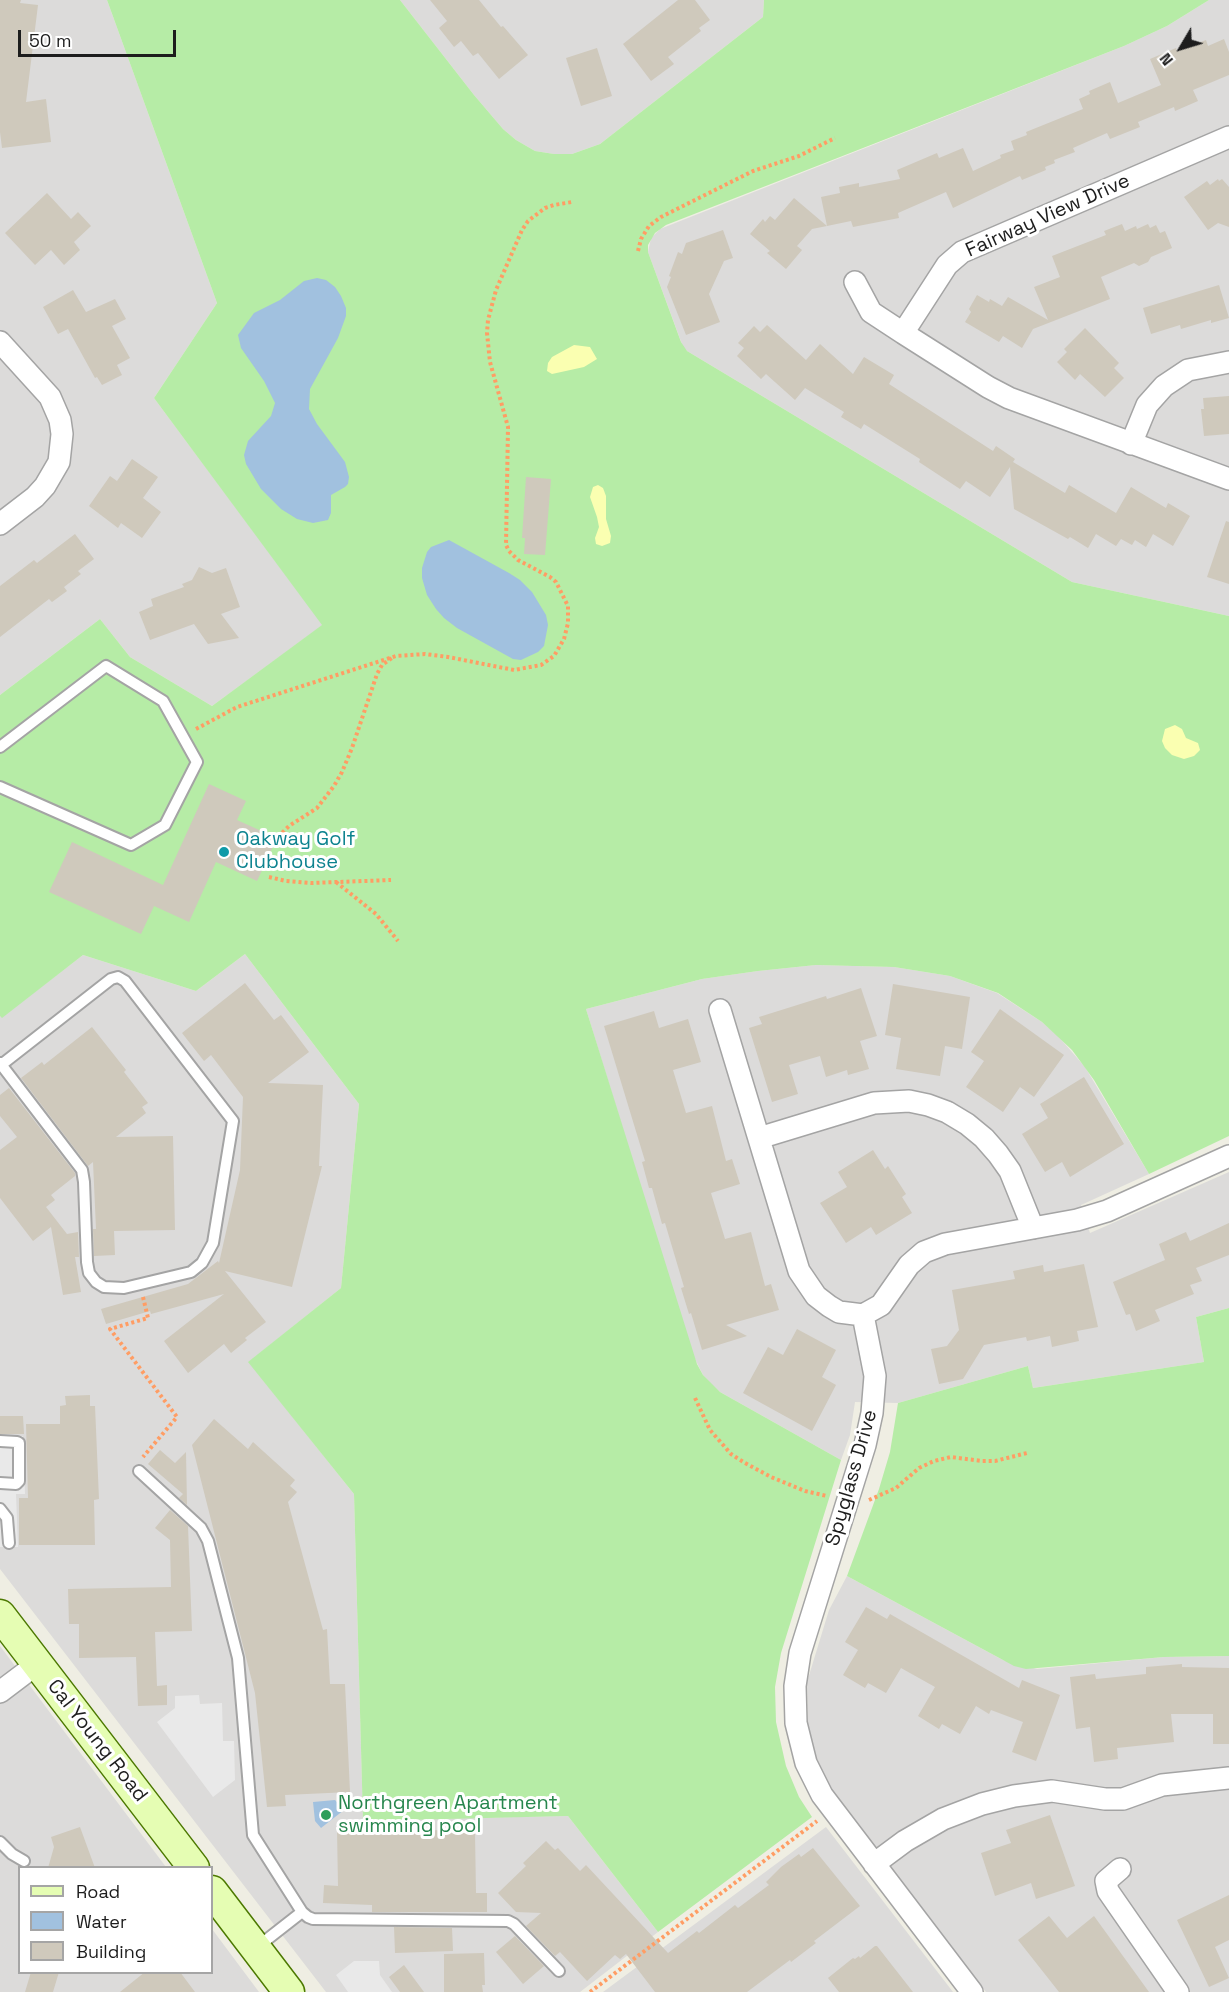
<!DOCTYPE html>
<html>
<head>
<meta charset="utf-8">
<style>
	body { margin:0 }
	#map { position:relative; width:1229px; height:1992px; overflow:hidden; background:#efeee3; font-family:"Space Grotesk",sans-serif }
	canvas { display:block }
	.legend { position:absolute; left:18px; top:1866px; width:195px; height:108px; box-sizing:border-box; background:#fff; border:2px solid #a5a5a5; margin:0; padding:8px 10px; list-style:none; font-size:18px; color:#1d1d1d }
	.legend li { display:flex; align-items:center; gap:12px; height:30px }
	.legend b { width:30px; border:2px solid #a5a5a5 }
	.north { position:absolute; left:1151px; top:18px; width:60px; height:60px; -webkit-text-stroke:4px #fff; paint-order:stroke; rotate:232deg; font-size:16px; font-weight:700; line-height:24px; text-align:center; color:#1d1d1d }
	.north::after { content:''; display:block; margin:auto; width:21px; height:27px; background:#1d1d1d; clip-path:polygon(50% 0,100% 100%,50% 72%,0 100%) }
	.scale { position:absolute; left:18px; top:30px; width:158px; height:27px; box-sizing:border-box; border:3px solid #1d1d1d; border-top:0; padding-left:8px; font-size:18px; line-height:21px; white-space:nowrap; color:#1d1d1d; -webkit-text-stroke:4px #fff; paint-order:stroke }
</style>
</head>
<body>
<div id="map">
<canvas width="1229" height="1992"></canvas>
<ul class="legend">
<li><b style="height:8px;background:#e5fdb3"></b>Road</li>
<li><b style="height:16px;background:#a1c1df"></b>Water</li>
<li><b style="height:16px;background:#cfc9bc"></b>Building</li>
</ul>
<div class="north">N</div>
<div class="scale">50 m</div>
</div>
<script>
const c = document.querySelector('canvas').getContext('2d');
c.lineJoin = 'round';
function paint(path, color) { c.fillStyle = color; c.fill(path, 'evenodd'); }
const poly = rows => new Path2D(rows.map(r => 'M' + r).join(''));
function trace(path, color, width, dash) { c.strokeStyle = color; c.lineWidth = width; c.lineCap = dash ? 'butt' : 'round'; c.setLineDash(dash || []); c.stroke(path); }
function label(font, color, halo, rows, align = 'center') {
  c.font = font + ' "Space Grotesk",sans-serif'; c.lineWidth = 6; c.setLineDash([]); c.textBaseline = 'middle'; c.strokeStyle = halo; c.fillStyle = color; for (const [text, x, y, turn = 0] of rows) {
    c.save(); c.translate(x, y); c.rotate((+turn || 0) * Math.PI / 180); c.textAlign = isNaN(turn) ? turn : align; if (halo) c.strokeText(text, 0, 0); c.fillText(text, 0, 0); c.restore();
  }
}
const residential = poly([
	[0,0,107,0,217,303,154,398,323,625,212,706,130,657,100,619,0,695],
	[400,0,764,0,763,17,600,144,572,154,554,154,535,151,516,140,503,129,474,95],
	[1209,0,1229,0,1229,616,1072,582,687,351,683,347,648,252,651,238,660,229,1124,46,1167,26],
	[245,954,359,1104,341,1288,249,1362,354,1494,363,1820,568,1816,658,1932,580,1992,326,1992,0,1569,0,1016,2,1017,83,955,196,991],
	[816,965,894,967,950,976,997,993,1042,1022,1058,1036,1085,1067,1149,1174,1081,1205,1090,1233,1229,1172,1229,1308,1196,1317,1204,1362,1033,1388,1028,1366,898,1403,855,1402,850,1435,841,1460,720,1392,711,1384,703,1375,691,1351,586,1009,702,979,758,971],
	[847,1576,1003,1660,1037,1669,1164,1657,1229,1656,1229,1992,986,1992,829,1790,823,1780,812,1748,808,1729,807,1682,829,1610],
	[0,1646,166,1867,20,1868,20,1972,212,1972,212,1929,259,1992,0,1992],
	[826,1827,953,1992,603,1992]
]);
const grass = poly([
	[107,0,400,0,474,95,503,129,516,140,535,151,554,154,572,154,600,144,763,17,764,0,1209,0,1167,26,1124,46,666,225,655,233,648,245,648,252,681,342,687,351,1072,582,1229,616,1229,1136,1149,1174,1094,1080,1072,1050,1042,1022,998,993,950,976,894,967,816,965,758,971,702,979,586,1009,697,1364,703,1375,720,1392,841,1460,781,1653,775,1687,776,1722,786,1766,799,1797,812,1817,658,1932,568,1816,363,1821,354,1494,248,1362,341,1288,359,1104,245,954,196,991,83,955,2,1018,0,1016,0,695,100,619,130,657,212,706,322,625,154,398,217,303],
	[1229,1308,1229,1656,1164,1657,1026,1669,1014,1666,1003,1660,847,1576,879,1489,890,1452,898,1403,1028,1366,1033,1388,1204,1362,1196,1317]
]);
const sand = poly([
	[574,345,590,347,597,359,584,367,552,374,547,371,548,363,552,357],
	[598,485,603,488,606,496,606,519,611,536,610,543,602,546,596,544,595,538,599,527,597,517,590,497,593,487],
	[1175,725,1182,729,1186,738,1198,743,1200,750,1194,756,1184,759,1172,755,1165,748,1162,741,1165,729]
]);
const parking = poly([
	[23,1436,25,1494,16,1494,18,1547,0,1547,0,1437],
	[199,1695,200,1704,222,1703,223,1741,234,1741,235,1780,213,1797,157,1722,175,1708,175,1696],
	[354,1961,379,1961,380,1975,392,1992,348,1992,336,1975]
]);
const water = poly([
	[317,278,326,280,335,287,341,296,346,308,346,316,338,338,310,389,309,409,317,424,345,462,349,477,348,484,345,487,331,495,331,513,328,520,313,523,297,519,281,509,261,489,246,464,244,455,248,441,271,416,275,403,264,381,241,348,238,335,254,313,280,300,304,281],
	[449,540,509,573,520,580,532,592,546,615,548,625,544,646,538,652,521,660,513,659,457,628,444,618,436,609,427,595,422,578,422,568,427,552,431,547],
	[335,1800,344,1810,321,1828,315,1821,313,1802]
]);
const building = poly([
	[0,0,21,0,20,3,38,5,26,102,46,99,51,142,2,148,0,132],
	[430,0,479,0,501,27,503,26,528,55,499,79,478,53,473,56,461,41,454,47,439,28,447,21],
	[678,0,695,0,710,20,699,28,701,31,668,57,674,64,651,81,623,44],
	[1224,39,1229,52,1229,75,1193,90,1198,101,1175,111,1174,107,1138,122,1140,127,1110,139,1107,133,1073,148,1075,152,1054,160,1055,163,1045,167,1046,170,1022,180,1020,176,953,208,946,192,898,213,899,218,853,227,851,221,827,226,821,197,840,193,839,187,859,183,859,187,900,179,897,170,937,153,939,158,963,148,973,171,1001,158,1000,155,1014,150,1011,141,1027,135,1026,132,1083,109,1079,99,1090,94,1089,91,1110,82,1118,103,1161,85,1150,59,1176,48,1177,51,1206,40,1208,46],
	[597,48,612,96,581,106,566,58],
	[1218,179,1219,181,1222,179,1229,187,1229,227,1218,223,1208,230,1184,197,1207,181,1210,185],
	[47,193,71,219,78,212,91,226,74,242,80,250,64,265,51,250,35,265,5,233],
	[794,198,827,226,812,229,797,246,802,250,786,269,767,253,770,251,750,234,763,219,765,222,770,216,775,220],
	[1122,224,1125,231,1136,226,1137,229,1148,224,1150,228,1156,225,1160,233,1165,231,1172,248,1151,257,1148,262,1139,266,1134,263,1101,277,1110,299,1033,329,1022,348,1003,336,999,342,965,322,971,312,969,309,977,295,989,302,990,299,1002,306,1008,297,1048,320,1034,287,1060,277,1052,256,1106,235,1104,231],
	[723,230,733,258,724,261,709,294,720,322,686,335,667,287,671,277,669,276,678,252,682,254,686,243],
	[1219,285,1229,318,1211,323,1211,320,1181,329,1180,325,1151,334,1143,308],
	[73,290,86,312,115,299,126,319,112,326,130,358,117,365,122,375,102,385,97,377,95,378,68,329,58,334,43,307],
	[767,325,806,360,820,344,853,374,864,357,894,375,889,384,993,451,996,446,1015,459,1013,462,1065,493,1069,485,1116,513,1131,487,1166,508,1168,503,1190,516,1173,546,1153,534,1146,547,1135,540,1132,545,1121,539,1116,546,1096,534,1088,548,1070,537,1068,539,1014,509,1010,467,990,497,966,481,960,489,919,462,920,459,864,424,861,429,841,417,844,412,805,388,795,400,766,374,761,379,737,356,744,348,738,343,754,326,760,332],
	[1085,328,1119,363,1114,368,1124,378,1105,397,1080,374,1075,380,1057,362,1067,352,1064,349],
	[1229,396,1229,434,1204,436,1201,409,1204,409,1203,398],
	[132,459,158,477,143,498,161,512,142,538,121,523,118,528,89,506,110,476,117,481],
	[526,477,551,479,545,555,524,554,525,538,522,538],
	[1226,521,1229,522,1229,584,1207,577],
	[75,534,94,559,78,571,81,574,64,587,67,591,52,602,49,599,0,637,0,586,34,560,37,563],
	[199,567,212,573,226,568,240,607,221,614,239,638,208,644,194,624,150,640,139,612,153,606,151,599,184,587,182,584,192,580],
	[209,784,246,801,237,820,277,838,257,881,216,862,189,922,154,906,141,934,49,892,72,842,163,885],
	[245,983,274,1020,281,1015,309,1052,268,1083,323,1085,319,1166,322,1166,292,1287,225,1271,266,1322,245,1338,247,1340,231,1353,224,1344,188,1373,164,1341,224,1294,151,1314,150,1311,106,1324,101,1309,188,1284,218,1261,219,1263,240,1170,243,1097,211,1055,204,1061,182,1033],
	[893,984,970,997,962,1049,945,1046,940,1076,896,1069,901,1038,885,1035],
	[861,988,877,1036,860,1041,869,1069,848,1075,847,1070,826,1077,820,1056,789,1065,798,1094,772,1102,749,1028,762,1024,759,1017,826,996,827,999],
	[1000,1009,1064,1055,1034,1097,1020,1087,1003,1112,966,1087,984,1061,971,1052],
	[654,1011,659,1028,688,1019,701,1062,673,1070,686,1113,712,1106,726,1161,732,1159,740,1184,711,1193,725,1239,751,1232,765,1286,771,1284,779,1310,726,1325,747,1336,702,1350,691,1313,689,1314,681,1288,684,1287,665,1223,662,1224,652,1188,649,1188,642,1162,645,1161,604,1026],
	[92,1027,126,1070,124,1072,148,1103,142,1107,146,1113,116,1137,173,1136,175,1230,114,1231,115,1255,94,1256,93,1229,96,1229,93,1162,88,1166,21,1078,42,1062,44,1065],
	[1084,1077,1124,1144,1070,1177,1062,1162,1045,1172,1022,1134,1048,1118,1040,1104],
	[9,1088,75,1173,75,1176,51,1195,55,1200,46,1207,67,1234,78,1232,79,1257,75,1257,81,1292,63,1295,51,1227,33,1241,0,1198,0,1150,17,1137,0,1116,0,1095],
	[873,1150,885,1169,888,1166,906,1194,902,1197,912,1213,876,1235,871,1227,846,1243,820,1203,847,1187,838,1172],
	[1229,1223,1229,1255,1196,1268,1202,1281,1190,1285,1194,1294,1155,1310,1160,1321,1136,1331,1130,1314,1126,1315,1113,1282,1165,1260,1159,1244,1186,1232,1190,1241],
	[1084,1264,1098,1327,1077,1331,1079,1341,1052,1347,1050,1336,1027,1341,1026,1337,984,1345,963,1379,939,1384,931,1349,947,1346,959,1330,952,1290,1015,1279,1013,1271,1043,1265,1044,1272],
	[797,1329,836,1350,822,1377,836,1385,812,1431,743,1393,768,1347,783,1355],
	[90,1395,90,1406,95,1406,99,1499,94,1500,95,1545,19,1545,19,1498,28,1498,26,1424,60,1424,60,1406,66,1405,65,1396],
	[0,1416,23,1416,24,1434,0,1434],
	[214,1419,248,1449,253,1442,295,1480,290,1486,297,1492,288,1502,323,1630,327,1629,330,1684,345,1684,350,1792,285,1795,286,1806,267,1807,255,1693,192,1445],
	[160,1450,175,1463,186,1452,187,1505,179,1498,183,1494,148,1464],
	[170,1510,188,1526,192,1631,155,1632,157,1686,167,1685,167,1705,138,1706,136,1657,79,1658,79,1624,69,1624,68,1589,171,1587,170,1540,155,1528],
	[866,1607,887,1619,890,1614,1019,1688,1022,1680,1060,1695,1036,1761,1012,1752,1023,1722,991,1710,989,1714,976,1706,960,1734,942,1724,939,1729,918,1716,935,1687,901,1668,886,1693,868,1683,865,1688,843,1675,858,1650,845,1642],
	[1182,1664,1182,1667,1229,1668,1229,1744,1213,1744,1213,1714,1171,1714,1174,1742,1117,1748,1118,1759,1094,1762,1090,1727,1076,1729,1070,1677,1095,1674,1096,1679,1146,1674,1146,1667],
	[1050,1815,1075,1886,1036,1899,1031,1883,995,1896,981,1853,1011,1843,1006,1830],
	[80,1827,95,1868,48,1868,54,1847,51,1837],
	[385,1829,385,1832,441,1830,441,1833,475,1833,476,1893,487,1893,487,1912,372,1912,372,1905,323,1903,324,1885,338,1886,337,1830],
	[546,1841,555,1850,558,1848,580,1871,586,1865,668,1953,697,1931,699,1933,735,1905,738,1908,769,1885,766,1882,781,1867,799,1854,801,1857,813,1848,860,1906,814,1941,816,1943,791,1962,790,1960,747,1992,655,1992,626,1954,620,1959,615,1955,587,1981,560,1952,555,1956,526,1926,541,1913,516,1912,498,1893,526,1866,523,1863],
	[1229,1895,1229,1940,1215,1947,1229,1978,1209,1987,1177,1920],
	[1049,1916,1067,1938,1094,1916,1149,1992,1059,1992,1018,1940],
	[394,1927,452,1928,453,1951,395,1953],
	[515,1936,544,1966,523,1984,496,1952],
	[875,1946,877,1946,913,1992,839,1992,828,1978,853,1958,855,1959,859,1956,860,1958],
	[484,1953,485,1985,482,1985,483,1992,444,1992,444,1954],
	[404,1965,424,1992,400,1992,389,1977],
	[31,1972,59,1972,53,1992,25,1992],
	[145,1972,180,1972,195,1992,120,1992]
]);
const path = poly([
	[638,251,641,239,649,226,661,217,753,171,799,156,835,138],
	[196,729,237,707,396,656,425,654,448,657,514,670,541,665,554,656,564,639,568,623,568,606,556,582,550,577,518,560,509,551,506,545,508,427,490,362,487,333,488,320,496,290,522,230,528,221,545,208,554,205,572,202],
	[278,837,289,826,317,808,334,786,342,772,352,748,377,674,382,665,392,658],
	[269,877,286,881,311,883,391,880],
	[336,882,376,914,398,941],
	[143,1297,148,1318,110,1329,177,1417,143,1457],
	[695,1398,710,1430,731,1454,745,1463,771,1477,805,1491,827,1496],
	[869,1500,896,1488,919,1468,934,1461,951,1457,982,1461,995,1461,1027,1453],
	[590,1992,817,1821]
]);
const service = poly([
	[0,747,106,666,163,701,197,762,165,825,131,845,0,787],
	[0,1063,82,1170,84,1182,87,1262,89,1273,96,1282,104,1287,124,1288,191,1272,202,1263,213,1243,233,1121,125,981,118,977,111,979,1,1065],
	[0,1441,17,1442,19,1443,19,1481,16,1484,0,1483],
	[139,1471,201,1528,208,1541,238,1658,253,1835,302,1912],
	[0,1509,7,1518,9,1543],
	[0,1842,12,1854,24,1861],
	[256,1948,302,1912,308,1917,313,1919,508,1921,514,1924,559,1971]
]);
const minor = poly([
	[1229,137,962,252,947,265,903,333,988,387,1009,398,1229,479],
	[855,282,871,312,903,333],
	[0,342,50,397,60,420,62,434,59,462,45,486,35,497,0,524],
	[1131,444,1147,405,1164,386,1188,370,1229,362],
	[720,1010,799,1271,816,1296,829,1306,839,1312,863,1315],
	[759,1138,874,1103,909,1101,928,1105,947,1112,967,1124,984,1138,998,1154,1010,1171,1033,1228],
	[0,1692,37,1664],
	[874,1864,905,1841,943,1819,982,1804,1014,1796,1052,1791,1105,1799,1123,1799,1162,1785,1229,1778],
	[1120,1869,1106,1881,1108,1891,1178,1992],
	[972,1992,822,1795,806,1763,796,1723,795,1686,800,1653,865,1445,872,1413,875,1376,863,1315,881,1305,909,1265,924,1252,945,1244,1077,1220,1107,1211,1229,1156]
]);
const secondary = poly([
	[0,1615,194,1868],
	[212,1891,289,1992]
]);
const markers = [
	[224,852,6,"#0f9aa8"],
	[326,1815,6,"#2e9e5b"]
];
const streetNames = [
	["Fairway View Drive",1048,216,-24],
	["Spyglass Drive",852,1478,-74],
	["Cal Young Road",97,1741,52]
];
const cultureNames = [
	["Oakway Golf",236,840],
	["Clubhouse",236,863]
];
const leisureNames = [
	["Northgreen Apartment",338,1804],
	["swimming pool",338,1827]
];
paint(residential, '#dcdbda');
paint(grass, '#b6eca6');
paint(sand, '#faffb1');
paint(parking, '#e9e9e9');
paint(water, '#a1c1df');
paint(building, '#cfc9bc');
trace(service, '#a4a4a4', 14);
trace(minor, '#a4a4a4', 24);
trace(secondary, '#4c7900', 33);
trace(path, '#ff9d64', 4, [3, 3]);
trace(service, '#fff', 10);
trace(minor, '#fff', 21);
trace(secondary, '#e5fdb3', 30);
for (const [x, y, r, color] of markers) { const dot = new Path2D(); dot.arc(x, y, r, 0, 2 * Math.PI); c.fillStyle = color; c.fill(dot); trace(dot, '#fff', 2); }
label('20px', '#1d1d1d', '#fff', streetNames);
label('20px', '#0d838f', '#fff', cultureNames, 'left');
label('20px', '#27864d', '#fff', leisureNames, 'left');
</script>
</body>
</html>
